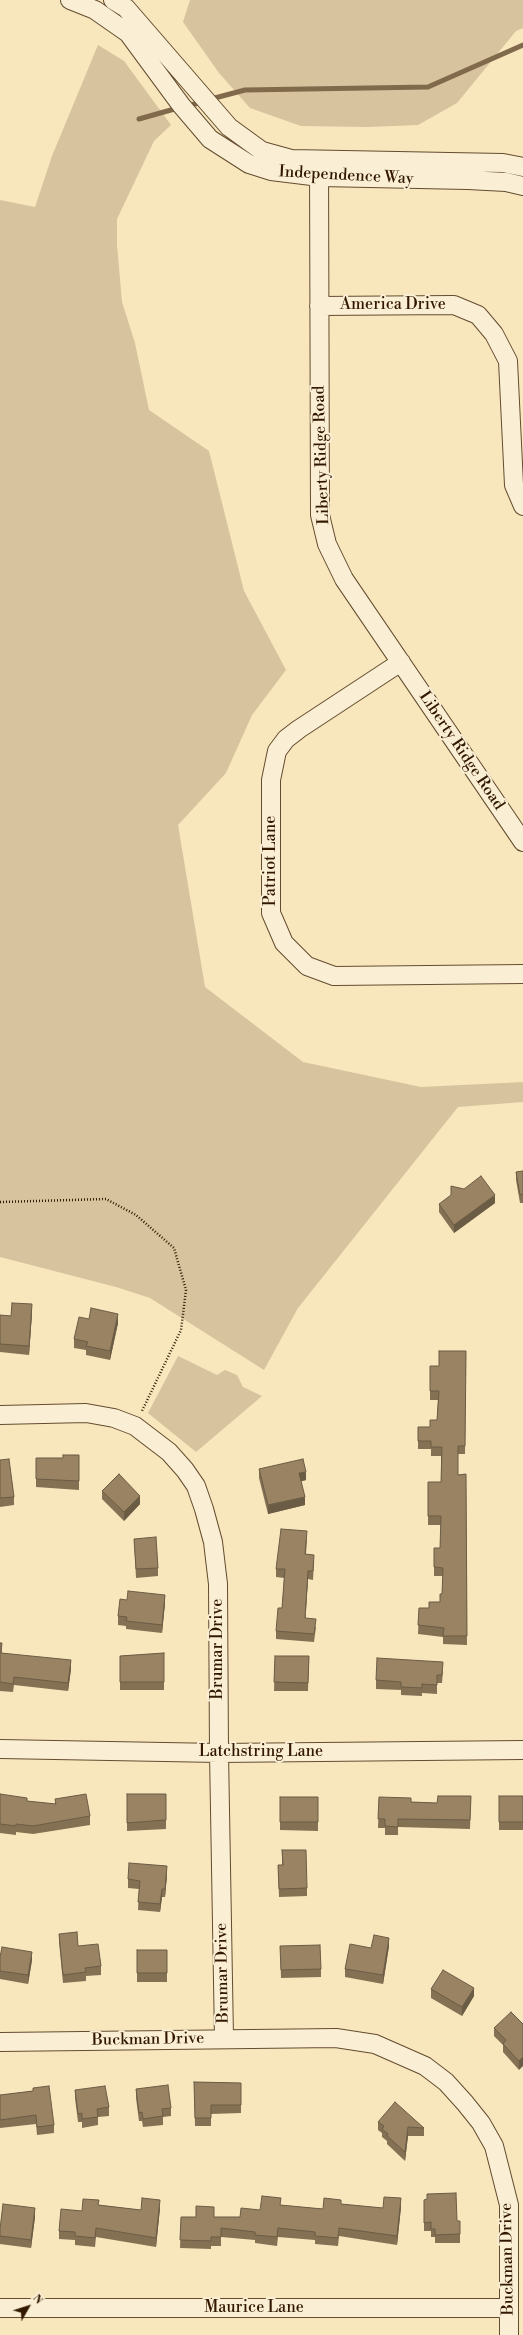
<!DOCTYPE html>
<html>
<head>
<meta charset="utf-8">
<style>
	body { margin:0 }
	#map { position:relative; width:523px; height:2335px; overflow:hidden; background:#f8e6bd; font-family:"Libre Bodoni",serif }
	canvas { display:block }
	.north { position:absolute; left:8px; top:2287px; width:40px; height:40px; -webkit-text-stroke:3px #faefd4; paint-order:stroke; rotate:51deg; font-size:11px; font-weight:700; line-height:16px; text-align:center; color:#331800 }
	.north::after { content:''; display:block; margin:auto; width:14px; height:18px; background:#331800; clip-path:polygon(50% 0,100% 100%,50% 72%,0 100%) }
</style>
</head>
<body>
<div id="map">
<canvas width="523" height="2335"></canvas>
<div class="north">N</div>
</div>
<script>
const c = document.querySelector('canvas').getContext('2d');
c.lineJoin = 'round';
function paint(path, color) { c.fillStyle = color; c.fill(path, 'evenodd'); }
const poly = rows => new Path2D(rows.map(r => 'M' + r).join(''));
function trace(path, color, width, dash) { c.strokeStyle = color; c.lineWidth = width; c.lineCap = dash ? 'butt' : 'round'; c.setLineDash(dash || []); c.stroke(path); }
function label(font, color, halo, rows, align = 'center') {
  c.font = font + ' "Libre Bodoni",serif'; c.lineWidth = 4; c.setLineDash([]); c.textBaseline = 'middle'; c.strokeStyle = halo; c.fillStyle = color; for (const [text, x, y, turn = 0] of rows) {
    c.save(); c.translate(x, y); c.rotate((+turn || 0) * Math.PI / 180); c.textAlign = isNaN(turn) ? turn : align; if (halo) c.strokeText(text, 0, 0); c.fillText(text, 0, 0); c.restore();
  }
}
const green = poly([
	[190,0,523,0,523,28,516,31,457,103,418,125,368,127,301,126,250,108,219,73,183,22],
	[98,45,124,61,171,125,154,141,117,219,117,245,122,302,135,343,149,410,209,451,244,591,286,670,252,715,226,773,178,825,205,987,303,1062,421,1087,523,1082,523,1102,458,1107,298,1308,264,1370,150,1298,116,1287,0,1257,0,200,35,207,52,156],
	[178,1356,217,1375,225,1370,237,1375,243,1387,262,1396,196,1452,148,1413]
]);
const stream = poly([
	[211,99,245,90,428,87,523,45],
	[186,106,203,102],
	[139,119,178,108]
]);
const path = poly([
	[0,1202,106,1199,136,1215,174,1248,186,1290,181,1330,142,1411]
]);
const minor = poly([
	[70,0,95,10,128,33,181,105,210,139,249,164,271,171,320,177,468,180,506,182,523,186],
	[113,0,126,8,229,127,262,151,291,159,503,163,523,167],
	[319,160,320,515,327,544,344,579,523,842],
	[319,306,454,305,478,315,494,334,508,361,514,485,523,506],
	[401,662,299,729,286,739,277,751,271,780,271,913,284,943,307,966,334,976,523,974],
	[0,1415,86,1413,114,1418,135,1426,169,1452,185,1470,196,1486,204,1509,213,1542,218,1584,219,1753,224,2038],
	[0,1749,219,1753,523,1750],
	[0,2042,336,2038,375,2044,425,2066,446,2082,465,2103,481,2123,494,2146,509,2205,509,2335],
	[0,2308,509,2308]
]);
const wall = poly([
	[523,1171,523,1203,520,1203,516,1180,516,1172],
	[495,1203,454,1233,439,1212,439,1204],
	[32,1313,29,1355,0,1352,0,1315,11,1316],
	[89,1319,118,1323,110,1360,86,1355,86,1350,74,1348,74,1339],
	[466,1351,465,1454,458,1454,458,1475,466,1474,467,1645,443,1644,443,1637,418,1634,419,1608,429,1608,440,1602,442,1594,443,1576,434,1576,434,1548,440,1548,441,1525,428,1525,428,1482,441,1482,441,1456,431,1456,431,1449,418,1449,418,1427,430,1427,437,1420,438,1400,430,1400,430,1366,439,1366],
	[79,1455,79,1490,36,1487,36,1458,63,1458],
	[0,1460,14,1497,14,1505,0,1507],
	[259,1469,306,1480,301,1481,305,1505,268,1514,259,1478],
	[102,1491,140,1504,124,1521,102,1499],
	[134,1539,158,1568,158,1576,136,1578],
	[307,1539,306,1554,314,1563,313,1580,308,1579,305,1618,316,1627,314,1642,276,1639,276,1631,282,1608,284,1578,276,1577,276,1569],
	[127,1600,165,1603,162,1633,126,1629,126,1626,118,1625,118,1616],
	[0,1643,2,1653,71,1669,68,1691,14,1685,13,1692,0,1691],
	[164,1653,164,1690,120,1690,120,1656],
	[275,1656,309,1656,308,1691,274,1691],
	[443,1671,442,1683,437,1683,437,1694,422,1693,422,1696,401,1695,401,1690,376,1689,376,1680],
	[0,1794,27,1801,55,1804,55,1799,90,1816,90,1825,33,1834,16,1832,16,1835,0,1833],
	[127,1794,166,1794,166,1829,127,1831],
	[471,1796,470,1829,398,1827,398,1835,385,1835,385,1828,378,1828,379,1797,411,1802,437,1803],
	[499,1796,523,1796,523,1830,499,1830],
	[280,1797,318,1797,318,1831,280,1830],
	[282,1850,307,1888,307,1896,279,1897,278,1865,282,1865],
	[167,1875,165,1897,162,1897,160,1912,138,1910,139,1889,128,1888,128,1879],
	[59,1934,78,1946,101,1966,101,1975,86,1976,86,1981,63,1983,59,1942],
	[280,1946,321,1969,321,1977,281,1978],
	[389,1946,383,1984,345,1977,345,1969,371,1948],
	[137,1950,167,1950,167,1982,137,1982],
	[0,1957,32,1960,28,1984,0,1979],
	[431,1989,474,1996,462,2016,431,1998],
	[523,2024,519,2070,503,2052,503,2045,494,2036,494,2028],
	[194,2082,241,2083,241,2113,211,2114,211,2126,195,2126],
	[33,2088,54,2125,54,2133,37,2135,36,2124,0,2128,0,2095,33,2091],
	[136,2089,171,2108,171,2116,163,2117,163,2125,143,2127,142,2121,139,2121,136,2098],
	[75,2090,109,2107,109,2116,98,2117,98,2125,82,2128,82,2122,78,2122,75,2098],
	[378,2122,424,2128,424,2136,408,2136,405,2161,387,2144,387,2141,382,2137,382,2133,378,2130],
	[424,2200,457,2221,460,2221,460,2243,435,2243,435,2237,431,2237,431,2231,424,2231],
	[341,2204,383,2208,401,2207,397,2245,339,2236,338,2246,315,2244,315,2240,278,2237,277,2246,255,2243,255,2240,221,2237,221,2246,211,2246,211,2249,180,2248,181,2217,240,2217,260,2210,281,2205,323,2209],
	[99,2205,141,2210,160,2208,156,2247,96,2237,95,2247,75,2245,75,2240,59,2239,59,2231,82,2211],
	[35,2217,31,2248,0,2244,0,2229]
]);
const shadedWall = poly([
	[495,1195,495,1203,454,1233,454,1225],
	[32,1304,32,1313,29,1355,29,1346],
	[118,1314,118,1323,110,1360,110,1351],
	[306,1472,306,1480,299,1482,299,1473],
	[140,1496,140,1504,124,1521,124,1512],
	[305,1497,305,1505,268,1514,268,1505],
	[308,1571,308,1579,305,1627,305,1618],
	[165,1595,165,1603,162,1633,162,1625],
	[71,1660,71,1669,68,1691,68,1683],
	[167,1866,167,1875,165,1897,165,1889],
	[162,1889,162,1897,160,1912,160,1904],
	[389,1938,389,1946,383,1984,383,1975],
	[32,1952,32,1960,28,1984,28,1975],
	[474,1988,474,1996,462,2016,462,2007],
	[523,2057,523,2066,519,2070,519,2061],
	[408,2127,408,2136,405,2161,405,2152],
	[401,2198,401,2207,397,2245,397,2236],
	[160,2200,160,2208,156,2247,156,2238],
	[35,2208,35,2217,31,2248,31,2240]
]);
const building = poly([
	[523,1171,523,1194,520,1195,516,1172,523,1171],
	[481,1176,495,1195,454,1225,439,1204,451,1195,451,1186,464,1189,481,1176],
	[12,1303,32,1304,29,1346,0,1344,0,1315,11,1316,12,1303],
	[91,1308,118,1314,110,1351,86,1346,88,1342,74,1339,79,1317,89,1319,91,1308],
	[439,1351,466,1351,465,1446,458,1446,458,1475,466,1474,467,1636,443,1636,444,1628,418,1625,419,1608,429,1608,429,1602,440,1602,440,1594,442,1594,443,1568,434,1567,434,1548,440,1548,441,1516,428,1516,428,1482,441,1482,442,1447,431,1447,431,1441,418,1441,418,1427,430,1427,430,1420,437,1420,439,1391,430,1391,430,1366,439,1366,439,1351],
	[63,1455,79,1455,79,1481,36,1479,36,1458,63,1458,63,1455],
	[9,1459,14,1497,0,1498,0,1460,9,1459],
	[303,1459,306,1472,299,1473,305,1497,268,1505,259,1469,303,1459],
	[119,1474,140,1496,124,1512,102,1491,119,1474],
	[281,1529,307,1531,305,1554,314,1555,313,1571,308,1571,305,1618,316,1619,314,1634,276,1631,278,1608,282,1608,285,1569,276,1569,281,1529],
	[156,1537,158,1568,136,1569,134,1539,156,1537],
	[128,1591,165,1595,162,1625,126,1621,127,1617,118,1616,120,1599,127,1600,128,1591],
	[0,1643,2,1643,1,1653,71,1660,68,1683,14,1677,13,1684,0,1682,0,1643],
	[164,1653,164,1682,120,1682,120,1656,164,1653],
	[275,1656,309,1656,308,1683,274,1682,275,1656],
	[377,1658,443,1662,442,1675,437,1675,437,1685,422,1684,422,1688,401,1687,401,1682,376,1680,377,1658],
	[0,1794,27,1798,27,1801,56,1804,55,1799,86,1794,90,1816,33,1826,16,1824,16,1826,0,1824,0,1794],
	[127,1794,166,1794,166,1820,127,1823,127,1794],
	[438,1796,471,1796,470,1820,398,1819,398,1827,385,1826,385,1819,378,1819,379,1797,411,1798,411,1802,437,1803,438,1796],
	[499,1796,523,1796,523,1822,499,1822,499,1796],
	[280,1797,318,1797,318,1822,280,1822,280,1797],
	[282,1850,306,1850,307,1888,279,1889,278,1865,283,1865,282,1850],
	[129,1863,167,1866,165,1889,162,1889,160,1904,138,1902,140,1881,128,1879,129,1863],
	[77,1932,78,1946,98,1944,101,1966,85,1968,86,1972,63,1975,59,1934,77,1932],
	[374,1935,389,1938,383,1975,345,1969,350,1944,371,1948,374,1935],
	[320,1945,321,1969,281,1970,280,1946,320,1945],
	[2,1947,32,1952,28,1975,0,1971,0,1957,2,1947],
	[137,1950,167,1950,167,1973,137,1973,137,1950],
	[443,1970,474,1988,462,2007,431,1989,443,1970],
	[511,2012,523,2024,523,2057,519,2061,503,2044,506,2040,494,2028,511,2012],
	[194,2082,241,2083,241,2105,211,2105,211,2118,195,2118,194,2082],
	[168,2085,171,2108,162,2109,163,2116,143,2119,142,2112,139,2113,136,2089,168,2085],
	[49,2086,54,2125,37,2127,36,2115,0,2120,0,2095,33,2091,33,2088,49,2086],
	[105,2086,109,2107,97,2109,98,2117,82,2119,82,2113,78,2114,75,2090,105,2086],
	[395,2102,424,2128,408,2127,405,2152,387,2136,388,2134,382,2129,384,2126,378,2122,395,2102],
	[456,2193,457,2221,460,2221,460,2234,435,2235,435,2229,431,2229,431,2222,424,2223,424,2200,427,2199,427,2194,456,2193],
	[262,2196,281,2198,280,2205,323,2209,324,2198,341,2200,341,2204,383,2208,384,2197,401,2198,397,2236,339,2228,338,2238,315,2236,315,2232,278,2228,277,2237,255,2235,255,2232,221,2228,221,2237,211,2237,211,2241,180,2240,181,2217,196,2217,196,2206,214,2207,214,2217,240,2217,241,2208,260,2210,262,2196],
	[142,2198,160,2200,156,2238,96,2228,95,2238,75,2236,75,2232,59,2231,61,2209,82,2211,83,2199,99,2200,98,2205,141,2210,142,2198],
	[3,2204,35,2208,31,2240,0,2236,0,2229,3,2204]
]);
const streetNames = [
	["Independence Way",346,176,3],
	["America Drive",393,305],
	["Liberty Ridge Road",322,455,-92],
	["Liberty Ridge Road",461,751,56],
	["Patriot Lane",271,861,-90],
	["Brumar Drive",218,1649,-90],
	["Latchstring Lane",261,1752],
	["Brumar Drive",223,1973,-91],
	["Buckman Drive",148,2040,-1],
	["Buckman Drive",508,2259,-91],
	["Maurice Lane",254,2308]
];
paint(green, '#d7c39d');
trace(stream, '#816a4b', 5);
trace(minor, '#644c2f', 20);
trace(path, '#331800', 2.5, [1, 2]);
trace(minor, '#faefd4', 18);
paint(wall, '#847154');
paint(shadedWall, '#6b5c45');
paint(building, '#998362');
trace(building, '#6b5c45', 1);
label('16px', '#331800', '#faefd4', streetNames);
</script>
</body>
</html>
